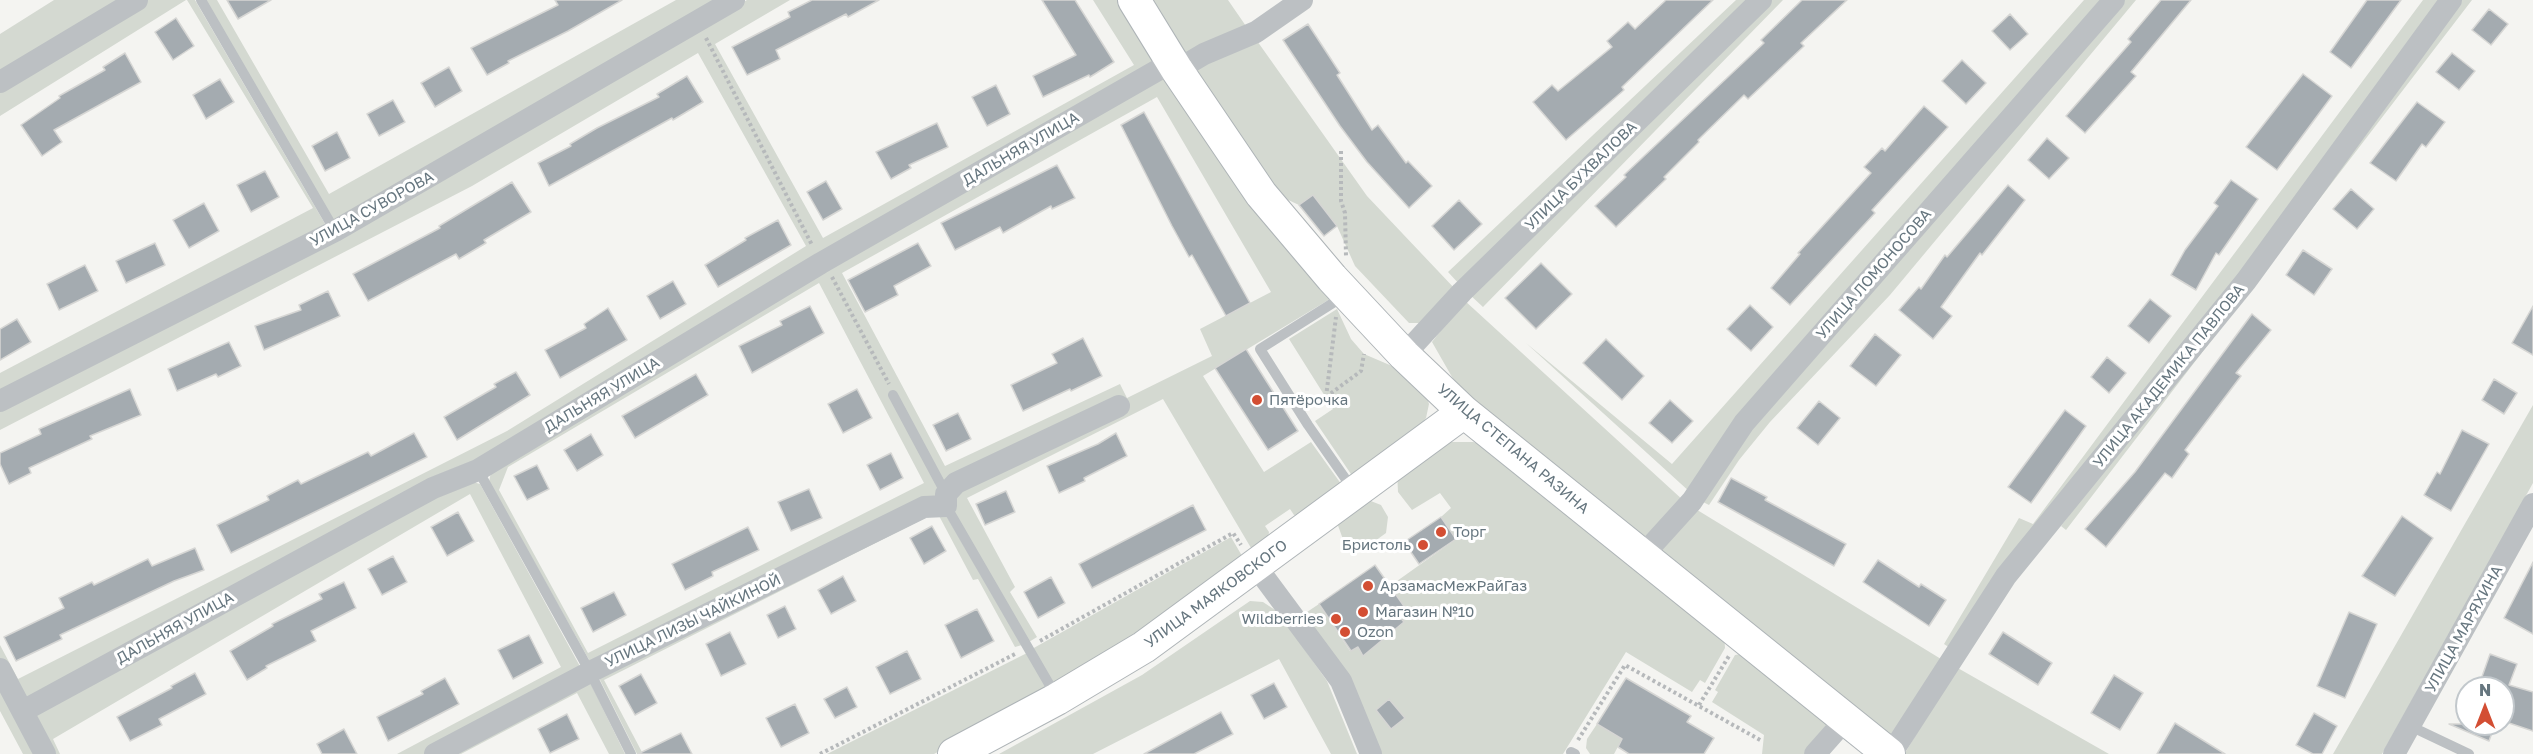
<!DOCTYPE html>
<html>
<head>
<meta charset="utf-8">
<style>
	body { margin:0 }
	#map { position:relative; width:2533px; height:754px; overflow:hidden; background:#f4f4f1; font-family:"Golos Text",sans-serif }
	canvas { display:block }
	.north { position:absolute; left:2455px; top:676px; width:60px; height:60px; box-sizing:border-box; background:#fff; border:2px solid #c2c8cc; border-radius:50%; rotate:0deg; font-size:16px; font-weight:700; line-height:24px; text-align:center; color:#66767f }
	.north::after { content:''; display:block; margin:auto; width:21px; height:27px; background:#d34e33; clip-path:polygon(50% 0,100% 100%,50% 72%,0 100%) }
</style>
</head>
<body>
<div id="map">
<canvas width="2533" height="754"></canvas>
<div class="north">N</div>
</div>
<script>
const c = document.querySelector('canvas').getContext('2d');
c.lineJoin = 'round';
function paint(path, color) { c.fillStyle = color; c.fill(path, 'evenodd'); }
const poly = rows => new Path2D(rows.map(r => 'M' + r).join(''));
function trace(path, color, width, dash) { c.strokeStyle = color; c.lineWidth = width; c.lineCap = dash ? 'butt' : 'round'; c.setLineDash(dash || []); c.stroke(path); }
function label(font, color, halo, rows, align = 'center') {
  c.font = font + ' "Golos Text",sans-serif'; c.lineWidth = 6; c.setLineDash([]); c.textBaseline = 'middle'; c.strokeStyle = halo; c.fillStyle = color; for (const [text, x, y, turn = 0] of rows) {
    c.save(); c.translate(x, y); c.rotate((+turn || 0) * Math.PI / 180); c.textAlign = isNaN(turn) ? turn : align; if (halo) c.strokeText(text, 0, 0); c.fillText(text, 0, 0); c.restore();
  }
}
const green = poly([
	[54,0,127,0,0,76,0,34],
	[148,0,186,0,0,116,0,88],
	[187,0,195,0,328,229,0,397,0,373,313,208],
	[205,0,217,0,329,194,676,0,724,0,334,224],
	[747,0,790,0,715,44,823,238,1134,65,1093,0,1124,0,1157,55,1153,67,473,467,23,702,0,660,0,645,18,679,507,431,806,246,698,53,472,186,0,430,0,407,336,237],
	[1143,0,1228,0,1248,29,1189,53,1176,55],
	[1736,0,1750,0,1461,286,1448,272],
	[1770,0,1783,0,1483,307,1469,294],
	[2084,0,2108,0,1691,493,1526,343,1672,464],
	[2120,0,2136,0,1890,295,1770,422,1739,460,1709,505,1701,501,1748,425],
	[2423,0,2446,0,2240,279,1950,648,1944,644,2019,518,2033,524],
	[2459,0,2472,0,2066,530,2061,526],
	[1255,38,1367,196,1456,290,1422,323,1409,323,1355,266,1337,226,1313,195,1299,205,1269,191,1189,73],
	[1161,74,1312,271,1330,299,1203,376,1264,472,1311,442,1344,488,1307,514,1294,515,1290,509,1265,526,1269,532,1267,544,1254,553,1163,399,967,498,1015,587,1010,592,1037,637,1029,642,941,493,592,665,489,482,492,467],
	[1157,97,1271,292,1200,329,1212,356,1127,398,1120,384,945,466,842,273],
	[819,283,924,483,588,653,499,490,508,467],
	[1464,300,1684,501,1641,543,1460,391,1432,342],
	[1337,309,1351,339,1364,354,1406,372,1425,391,1429,404,1426,418,1416,432,1355,480,1315,421,1333,409,1289,339],
	[2533,405,2533,483,2382,754,2333,754],
	[1448,442,1473,442,1497,448,1724,632,1725,648,1705,683,1700,680,1692,692,1626,652,1563,754,1382,754,1350,676,1304,614,1319,604,1350,651,1358,647,1363,655,1404,622,1398,615,1390,586,1456,539,1441,517,1451,508,1440,493,1412,510,1398,492,1397,472],
	[466,480,480,484,582,670,424,754,397,754,561,667,470,494,53,739,60,754,50,754,29,713],
	[1363,498,1381,505,1388,517,1386,533,1360,552,1344,542,1336,520],
	[1694,508,1941,659,1894,734,1886,739,1660,558,1659,547],
	[938,510,943,510,1022,645,1015,647,978,579,973,580,937,512,604,680,643,754,637,754,597,674,925,511],
	[1231,537,1245,561,1059,687,1051,681,1032,649],
	[1250,601,1263,602,1278,612,1327,681,1357,754,1331,754,1279,659,1093,754,999,754,1142,675],
	[1027,653,1045,684,1046,694,934,754,827,754],
	[1748,653,1830,719,1828,728,1804,754,1762,754,1764,735,1712,702,1718,692,1715,690,1735,655],
	[1956,667,2109,754,1906,754,1905,753],
	[588,678,625,754,609,754,577,693,461,754,445,754],
	[0,681,38,754,23,754,0,711],
	[1597,724,1622,739,1614,754,1590,754,1586,748,1587,739]
]);
const building = poly([
	[227,0,271,0,238,19,227,0],
	[555,0,622,0,568,31,508,61,509,63,487,75,471,48,558,5,555,0],
	[812,0,879,0,848,17,846,14,776,50,780,59,747,75,732,47,790,17,788,12,812,0],
	[1042,0,1075,0,1114,62,1090,77,1089,75,1043,97,1033,76,1076,55,1042,0],
	[1666,0,1713,0,1622,87,1624,90,1566,140,1533,102,1552,85,1558,91,1612,47,1607,41,1628,22,1635,29,1666,0],
	[1802,0,1847,0,1801,43,1804,46,1748,99,1744,95,1698,140,1699,142,1664,177,1666,179,1616,227,1595,206,1626,177,1624,175,1764,43,1761,40,1802,0],
	[2161,0,2191,0,2131,72,2136,76,2085,133,2066,116,2131,42,2128,39,2161,0],
	[2367,0,2401,0,2351,68,2330,52,2367,0],
	[2489,9,2508,24,2491,45,2472,30,2489,9],
	[2010,14,2028,34,2010,50,1992,31,2010,14],
	[176,18,194,46,173,60,155,32,176,18],
	[1308,24,1340,73,1337,75,1372,130,1378,125,1406,163,1408,161,1432,186,1409,208,1367,162,1340,126,1283,40,1308,24],
	[125,53,141,82,54,130,62,142,42,156,21,125,60,98,59,96,105,70,103,67,125,53],
	[2452,53,2475,71,2459,90,2436,72,2452,53],
	[1962,60,1986,83,1966,104,1942,81,1962,60],
	[449,67,462,91,435,107,421,83,449,67],
	[2303,74,2332,96,2277,170,2246,147,2303,74],
	[687,76,703,102,673,120,672,118,549,186,538,163,571,146,570,144,597,128,659,97,657,94,687,76],
	[220,79,234,102,206,119,193,95,220,79],
	[996,85,1010,114,987,126,972,97,996,85],
	[393,100,405,122,379,136,367,114,393,100],
	[2417,102,2445,122,2426,147,2422,144,2396,181,2370,163,2417,102],
	[1924,106,1948,127,1872,210,1875,213,1790,305,1771,288,1800,254,1798,253,1871,173,1864,167,1882,148,1885,151,1924,106],
	[1144,112,1250,303,1226,316,1192,255,1189,257,1172,226,1121,125,1144,112],
	[937,123,948,147,909,165,911,168,891,179,876,152,937,123],
	[337,132,350,158,325,171,312,146,337,132],
	[2047,138,2069,158,2049,179,2028,160,2047,138],
	[1057,165,1075,198,1052,209,1051,206,1003,233,1000,227,955,250,941,223,1057,165],
	[265,171,279,197,251,212,237,185,265,171],
	[2231,180,2258,199,2219,255,2216,253,2196,290,2171,275,2185,250,2218,206,2214,203,2231,180],
	[826,181,842,209,823,220,807,192,826,181],
	[512,182,531,212,484,240,486,243,459,259,456,254,368,301,353,274,440,228,439,226,512,182],
	[2008,185,2025,200,1982,255,1980,253,1941,307,1952,316,1933,339,1899,310,1919,287,1921,289,1945,255,1947,257,2008,185],
	[2351,189,2374,209,2357,229,2333,209,2351,189],
	[1313,195,1337,226,1324,236,1299,205,1313,195],
	[1459,200,1482,224,1454,250,1432,226,1459,200],
	[204,203,219,231,189,248,173,220,204,203],
	[778,220,791,245,718,287,705,265,746,240,745,238,778,220],
	[155,243,165,265,126,283,116,261,155,243],
	[918,243,931,266,894,286,898,295,865,312,848,280,918,243],
	[2303,250,2332,269,2314,295,2286,275,2303,250],
	[1541,263,1572,294,1536,329,1505,298,1541,263],
	[85,265,98,291,59,310,47,284,85,265],
	[673,281,686,304,660,319,647,296,673,281],
	[328,291,340,316,264,350,255,326,301,310,299,305,328,291],
	[2150,299,2171,316,2149,343,2128,326,2150,299],
	[1750,305,1773,327,1751,351,1727,329,1750,305],
	[810,306,824,333,752,373,739,346,782,325,780,321,810,306],
	[2533,306,2533,355,2512,343,2533,306],
	[608,308,627,340,560,378,545,350,586,328,584,324,608,308],
	[2252,314,2271,330,2236,373,2241,376,2185,450,2189,454,2172,478,2165,473,2106,547,2085,529,2135,472,2252,314],
	[17,319,31,342,0,360,0,329,17,319],
	[1875,334,1901,355,1876,386,1850,366,1875,334],
	[1083,338,1102,376,1071,391,1070,389,1023,411,1011,385,1057,363,1052,354,1083,338],
	[1606,339,1644,376,1622,400,1583,363,1606,339],
	[229,342,241,366,218,377,216,374,177,391,168,369,229,342],
	[1246,349,1298,431,1268,450,1215,368,1246,349],
	[2107,357,2126,373,2109,393,2091,377,2107,357],
	[516,372,530,395,457,440,444,417,496,387,494,384,516,372],
	[696,374,708,395,635,438,622,416,696,374],
	[2494,379,2517,393,2504,414,2482,400,2494,379],
	[130,389,141,415,90,436,92,439,29,468,31,473,9,484,0,464,0,453,41,434,39,429,130,389],
	[857,389,872,418,843,433,828,404,857,389],
	[1670,400,1693,421,1672,443,1649,423,1670,400],
	[1819,401,1840,418,1818,445,1797,428,1819,401],
	[2065,410,2086,426,2031,503,2008,487,2065,410],
	[958,413,971,439,946,451,933,425,958,413],
	[2462,430,2489,444,2451,511,2424,495,2437,472,2440,474,2462,430],
	[414,433,427,457,231,553,217,525,269,500,267,496,298,480,301,484,368,452,371,456,414,433],
	[1116,433,1127,456,1084,478,1085,481,1059,493,1047,466,1098,444,1116,433],
	[591,434,603,455,577,471,564,450,591,434],
	[891,453,903,478,880,490,867,465,891,453],
	[537,465,549,489,527,500,514,476,537,465],
	[1731,478,1767,497,1765,500,1846,544,1834,566,1718,502,1731,478],
	[809,489,822,518,791,531,778,502,809,489],
	[1006,491,1015,512,985,525,976,504,1006,491],
	[1193,505,1206,530,1092,588,1079,564,1193,505],
	[458,512,474,541,447,556,431,527,458,512],
	[2402,516,2433,538,2395,596,2362,576,2402,516],
	[1441,517,1456,539,1419,564,1404,542,1441,517],
	[932,526,946,551,924,564,910,538,932,526],
	[748,527,759,550,712,572,713,576,685,590,672,564,748,527],
	[195,548,204,570,174,581,60,635,62,639,16,661,4,637,64,608,59,598,92,582,94,585,148,559,152,566,195,548],
	[393,556,407,582,382,595,368,569,393,556],
	[1878,560,1919,587,1921,584,1946,600,1929,626,1863,582,1878,560],
	[2533,562,2533,634,2504,618,2533,562],
	[1375,565,1406,609,1398,615,1404,622,1363,656,1358,647,1351,651,1319,604,1375,565],
	[843,576,856,601,831,614,818,590,843,576],
	[1051,577,1065,603,1038,618,1024,592,1051,577],
	[344,582,356,608,311,631,316,641,266,666,267,668,247,680,230,651,273,626,272,624,322,599,319,594,344,582],
	[614,592,626,615,593,632,581,608,614,592],
	[785,606,796,629,778,638,767,615,785,606],
	[977,609,994,641,961,658,945,625,977,609],
	[2349,612,2377,624,2345,698,2317,686,2349,612],
	[730,632,746,664,721,676,706,644,730,632],
	[2003,632,2052,663,2038,685,1989,654,2003,632],
	[529,635,543,663,513,679,498,650,529,635],
	[907,651,921,679,890,694,876,667,907,651],
	[2490,654,2517,664,2509,685,2533,692,2533,731,2503,721,2503,688,2478,688,2490,654],
	[195,673,206,694,159,719,162,725,130,741,117,717,172,688,171,686,195,673],
	[641,674,657,703,635,715,619,686,641,674],
	[2114,675,2143,693,2120,730,2091,713,2114,675],
	[445,678,459,704,388,741,377,717,423,694,421,691,445,678],
	[1626,678,1691,716,1687,722,1714,738,1704,754,1629,754,1618,747,1622,739,1597,724,1626,678],
	[1274,683,1287,707,1264,719,1251,695,1274,683],
	[847,687,857,707,835,718,824,699,847,687],
	[1389,699,1405,718,1391,729,1376,710,1389,699],
	[795,704,809,733,781,747,766,718,795,704],
	[1221,712,1233,734,1194,754,1144,754,1221,712],
	[2314,713,2337,726,2322,754,2313,754,2296,745,2314,713],
	[567,714,579,739,550,753,538,729,567,714],
	[2175,723,2225,754,2157,754,2175,723],
	[2449,724,2495,724,2489,741,2449,724],
	[344,729,357,754,322,754,317,744,344,729],
	[681,733,692,754,638,754,681,733]
]);
const path = poly([
	[706,38,812,245],
	[1341,151,1341,201,1345,213,1346,256],
	[832,277,889,384],
	[1326,397,1336,317],
	[1326,397,1361,371,1364,354],
	[1040,641,1233,533,1241,545],
	[1699,705,1729,656],
	[1578,740,1625,665,1762,741],
	[820,754,1017,653]
]);
const service = poly([
	[201,0,335,231],
	[1344,296,1260,349,1308,425,1354,491],
	[893,395,946,494],
	[478,470,590,672,631,754],
	[946,506,1056,696],
	[2410,726,2469,754],
	[1571,752,1575,754]
]);
const minor = poly([
	[1177,70,1204,54,1256,32,1302,0],
	[0,82,137,0],
	[1404,355,1462,292,1761,0],
	[0,401,335,231,734,0],
	[1643,555,1692,501,1744,423,2114,0],
	[1255,565,1341,681,1371,754],
	[0,669,45,754],
	[23,711,433,488,478,470,821,263,1172,62],
	[435,754,590,672,924,507,946,506,946,494,956,483,1119,406],
	[1815,754,1846,719],
	[1891,754,2006,576,2246,281,2451,0],
	[2394,754,2533,504]
]);
const secondary = poly([
	[1134,0,1177,70,1261,194,1332,278,1404,355,1464,412,1889,754],
	[954,754,1057,699,1144,647,1464,412]
]);
const markers = [
	[1257,400,6,"#d34e33"],
	[1441,532,6,"#d34e33"],
	[1423,545,6,"#d34e33"],
	[1368,586,6,"#d34e33"],
	[1363,612,6,"#d34e33"],
	[1336,619,6,"#d34e33"],
	[1345,632,6,"#d34e33"]
];
const streetNames = [
	["ДАЛЬНЯЯ УЛИЦА",1021,149,-30],
	["УЛИЦА БУХВАЛОВА",1581,176,-44],
	["УЛИЦА СУВОРОВА",372,209,-29],
	["УЛИЦА ЛОМОНОСОВА",1874,274,-49],
	["УЛИЦА АКАДЕМИКА ПАВЛОВА",2169,376,-51],
	["ДАЛЬНЯЯ УЛИЦА",602,395,-31],
	["УЛИЦА СТЕПАНА РАЗИНА",1513,449,40],
	["УЛИЦА МАЯКОВСКОГО",1216,594,-36],
	["УЛИЦА ЛИЗЫ ЧАЙКИНОЙ",693,621,-26],
	["ДАЛЬНЯЯ УЛИЦА",175,628,-29],
	["УЛИЦА МАРЯХИНА",2464,629,-61]
];
const poiNames = [
	["Пятёрочка",1269,400],
	["Торг",1453,532],
	["Бристоль",1411,545,"right"],
	["АрзамасМежРайГаз",1380,586],
	["Магазин №10",1375,612],
	["Wildberries",1324,619,"right"],
	["Ozon",1357,632]
];
paint(green, '#d4d9d1');
paint(building, '#a4abb0');
trace(building, '#d6d6d4', 1.5);
trace(secondary, '#aeb4b7', 34);
trace(path, '#b6b9bb', 4, [3, 3]);
trace(service, '#bcc0c3', 10);
trace(minor, '#bcc0c3', 22);
trace(secondary, '#fff', 32);
for (const [x, y, r, color] of markers) { const dot = new Path2D(); dot.arc(x, y, r, 0, 2 * Math.PI); c.fillStyle = color; c.fill(dot); trace(dot, '#fff', 2); }
label('15px', '#66767f', '#fff', streetNames);
label('15px', '#66767f', '#fff', poiNames, 'left');
</script>
</body>
</html>
